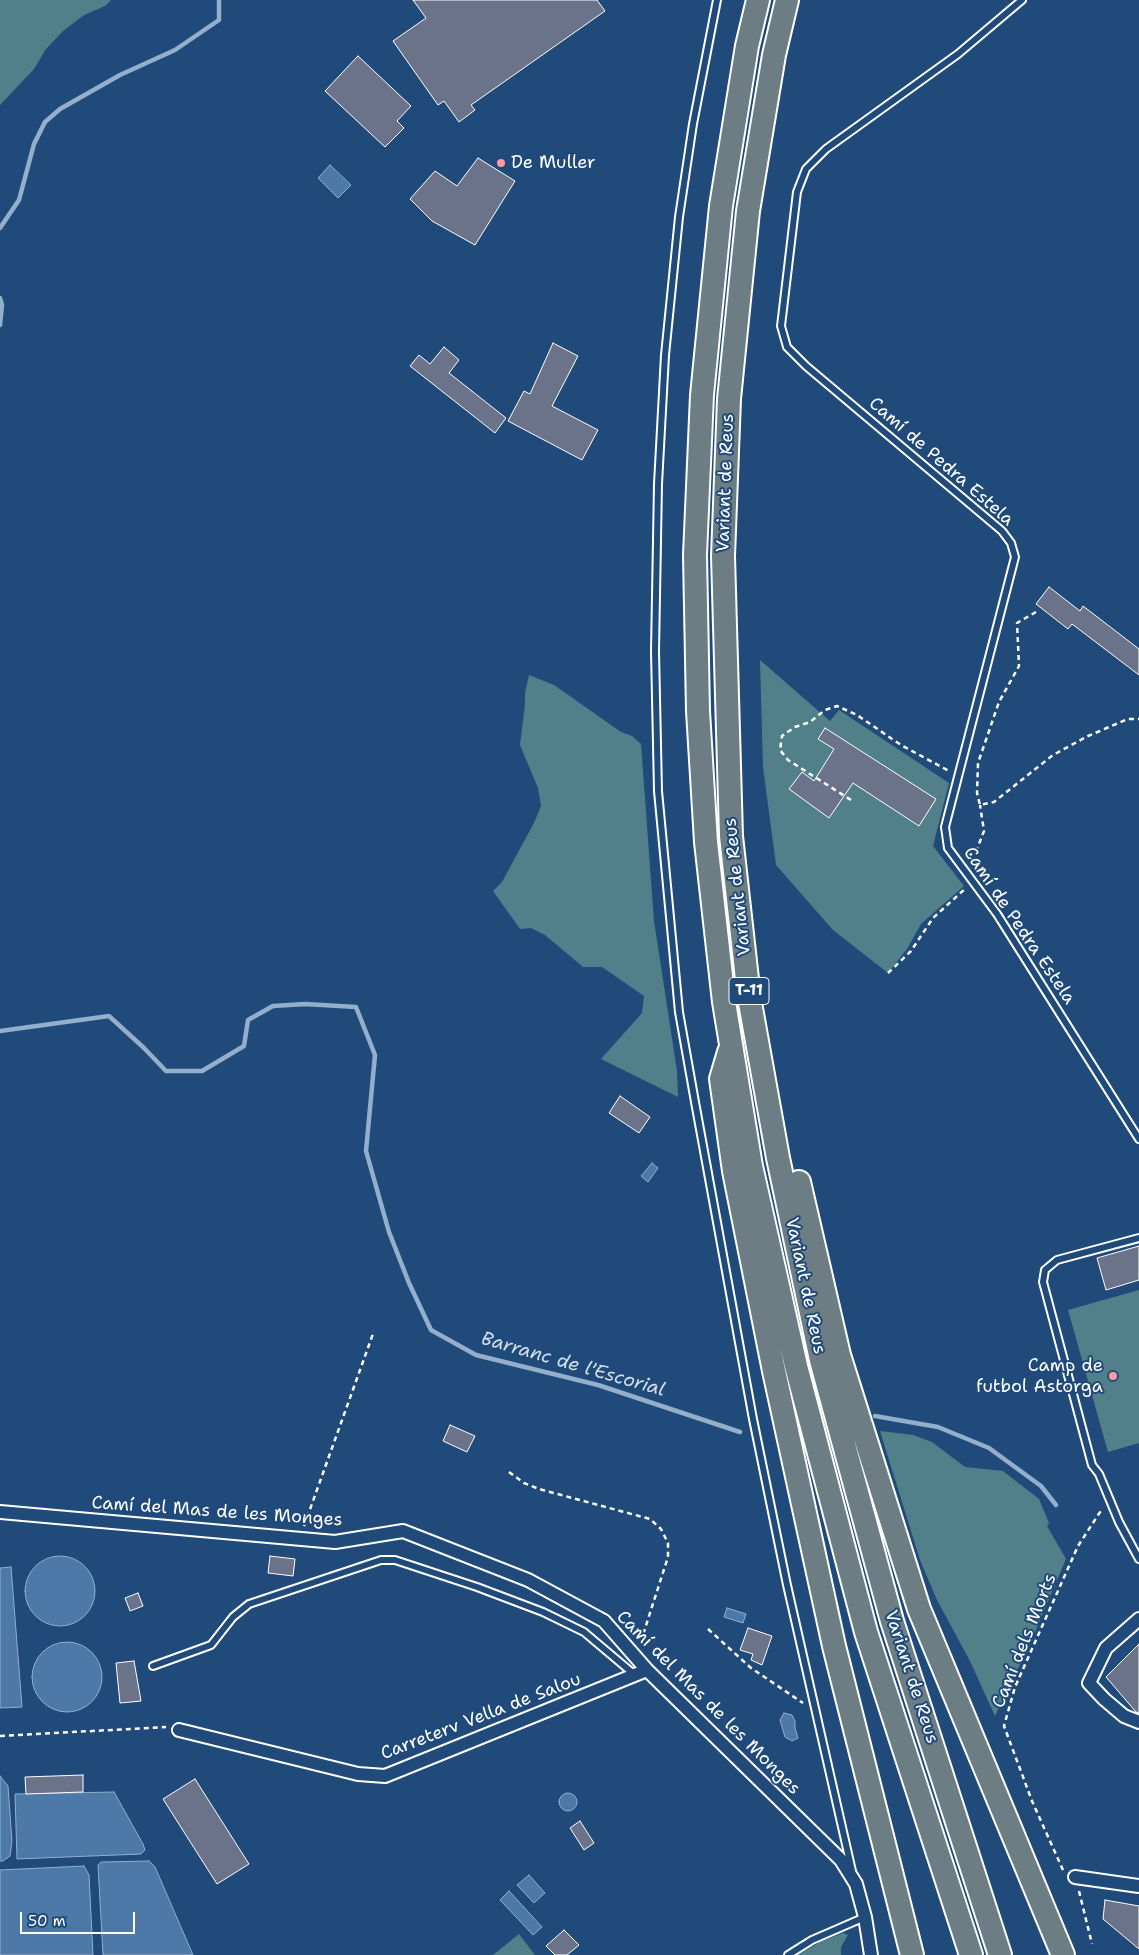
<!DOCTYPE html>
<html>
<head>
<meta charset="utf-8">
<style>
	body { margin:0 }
	#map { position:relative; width:1139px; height:1955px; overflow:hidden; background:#1f4a7a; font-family:"Shantell Sans",sans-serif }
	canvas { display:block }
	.scale { position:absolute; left:20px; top:1912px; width:115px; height:22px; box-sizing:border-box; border:2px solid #fff; border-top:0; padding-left:6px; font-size:15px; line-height:18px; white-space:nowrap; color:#fff; -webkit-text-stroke:4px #1f4a7a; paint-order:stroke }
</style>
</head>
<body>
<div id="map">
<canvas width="1139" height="1955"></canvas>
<div class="scale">50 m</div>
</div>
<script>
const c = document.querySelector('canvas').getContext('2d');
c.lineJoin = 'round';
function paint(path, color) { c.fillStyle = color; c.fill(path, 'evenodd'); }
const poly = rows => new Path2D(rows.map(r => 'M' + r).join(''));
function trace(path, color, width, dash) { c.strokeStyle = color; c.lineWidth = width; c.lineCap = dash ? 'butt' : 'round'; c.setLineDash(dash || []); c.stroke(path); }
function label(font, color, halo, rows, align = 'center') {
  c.font = font + ' "Shantell Sans",sans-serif'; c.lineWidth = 4; c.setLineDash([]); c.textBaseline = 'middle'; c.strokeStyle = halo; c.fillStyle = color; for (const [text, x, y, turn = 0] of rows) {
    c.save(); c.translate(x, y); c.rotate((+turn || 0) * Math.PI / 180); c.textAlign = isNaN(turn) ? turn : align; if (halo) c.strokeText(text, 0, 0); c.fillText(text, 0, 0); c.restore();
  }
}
const green = poly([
	[0,0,111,0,105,6,84,15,63,31,46,49,34,69,0,105],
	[760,660,830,721,839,710,949,783,933,846,964,886,921,924,907,949,888,973,833,930,776,865,763,767],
	[529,675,554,685,621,732,632,736,641,744,654,921,677,1071,678,1097,601,1059,642,1013,644,996,602,967,583,967,545,935,531,928,520,929,493,891,502,882,534,823,541,806,538,788,520,745,525,704,525,693],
	[1139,1290,1139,1443,1108,1452,1068,1310],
	[880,1431,913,1435,932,1442,965,1467,1003,1471,1039,1499,1049,1523,1047,1526,1066,1559,1029,1646,995,1716,970,1661,937,1600,920,1560],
	[843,1933,848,1935,841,1947,841,1955,798,1955,820,1942],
	[519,1934,535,1955,493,1955]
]);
const water = poly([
	[330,165,351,185,338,198,318,178,330,165],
	[652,1163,658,1168,648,1182,641,1176,652,1163],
	'25 1591a35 35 0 1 1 70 0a35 35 0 1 1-70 0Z',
	[11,1567,22,1707,0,1708,0,1568,11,1567],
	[727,1608,746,1614,743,1623,724,1617,727,1608],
	'32 1677a35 35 0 1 1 70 0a35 35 0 1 1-70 0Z',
	[784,1713,792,1715,795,1721,795,1728,798,1738,792,1741,785,1737,780,1720,784,1713],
	[0,1776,8,1786,12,1841,10,1856,3,1861,0,1861,0,1776],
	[114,1792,143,1844,145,1850,141,1854,17,1859,15,1794,114,1792],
	'559 1802a9 9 0 1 1 18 0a9 9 0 1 1-18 0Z',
	[149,1861,155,1867,193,1955,103,1955,98,1865,101,1862,149,1861],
	[84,1866,89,1875,93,1955,0,1955,0,1870,84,1866],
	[529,1875,545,1893,534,1903,517,1885,529,1875],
	[509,1891,542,1927,533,1935,500,1900,509,1891]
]);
const stream = poly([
	[0,228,19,200,34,144,45,122,60,109,120,75,175,50,219,20,219,0],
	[0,298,2,305,0,325],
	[0,1031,109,1016,144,1048,166,1071,202,1071,244,1046,248,1020,273,1006,305,1004,356,1007,375,1055,366,1151,389,1232,409,1283,431,1330,476,1355,598,1385,740,1432],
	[875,1416,938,1427,989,1448,1041,1486,1056,1505]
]);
const building = poly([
	[413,0,597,0,605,11,471,105,475,110,459,122,444,101,438,105,393,41,426,18,413,0],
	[358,56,411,106,397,121,404,128,385,147,325,91,358,56],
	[478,158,515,181,475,245,432,221,410,199,435,171,457,186,478,158],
	[553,343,578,356,552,406,598,430,582,460,508,421,524,391,530,394,553,343],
	[444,347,459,360,449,373,506,418,495,433,410,366,419,355,430,364,444,347],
	[1049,587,1080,611,1083,606,1139,649,1139,675,1072,624,1068,629,1036,604,1049,587],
	[825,728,936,799,919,826,853,783,829,818,789,789,802,772,814,781,834,749,818,739,825,728],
	[620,1096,650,1117,639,1133,609,1113,620,1096],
	[1139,1246,1139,1280,1106,1290,1097,1258,1139,1246],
	[450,1425,475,1436,467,1452,443,1441,450,1425],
	[270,1556,295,1559,293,1576,268,1573,270,1556],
	[138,1593,143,1606,130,1611,125,1598,138,1593],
	[748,1628,772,1636,762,1665,751,1660,753,1654,740,1650,748,1628],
	[1139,1644,1139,1713,1136,1712,1106,1677,1139,1644],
	[134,1661,141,1701,120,1703,116,1663,134,1661],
	[83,1775,83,1792,26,1794,25,1777,83,1775],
	[195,1779,249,1864,217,1884,163,1799,195,1779],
	[580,1821,594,1843,584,1850,570,1828,580,1821],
	[1105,1900,1139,1906,1139,1949,1103,1919,1105,1900],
	[564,1930,579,1945,567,1955,555,1955,546,1946,564,1930]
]);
const path = poly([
	[1036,612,1017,623,1019,666,999,702,978,763,977,793,980,805,994,802,1053,755,1088,736,1128,719,1139,719],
	[851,800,788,760,780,750,782,736,795,727,810,722,825,710,837,706,857,715,901,745,949,771],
	[968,857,977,849,984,831,980,805],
	[888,973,911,951,933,918,966,888],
	[509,1472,524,1483,539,1489,650,1519,661,1529,668,1543,668,1557,641,1641],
	[304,1526,374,1331],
	[708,1629,751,1668,803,1703],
	[0,1736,166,1727],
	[1063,1870,1032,1801,1004,1726,1015,1687,1078,1546,1102,1509],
	[1079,1891,1092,1944]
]);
const lane = poly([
	[717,0,693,124,679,217,665,355,658,484,655,651,658,791,679,1012,695,1102,753,1419,787,1585,852,1871],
	[1022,0,958,54,826,149,806,169,797,192,781,326,787,347,806,366,1002,531,1011,543,1015,557,945,827,948,848,997,914,1139,1139],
	[1139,1238,1057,1260,1045,1270,1043,1282,1092,1465,1099,1474,1119,1522,1139,1559],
	[153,1666,211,1645,233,1617,249,1604,381,1560,395,1560,477,1587,543,1612,584,1632,635,1675],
	[788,1955,812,1940,865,1917]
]);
const street = poly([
	[0,1512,335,1542,403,1531,528,1580,604,1621,647,1670,841,1860,856,1884,865,1917,871,1955],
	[1139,1619,1106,1648,1089,1683,1104,1699,1124,1716,1139,1722],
	[179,1730,358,1774,385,1776,647,1670],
	[1075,1877,1139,1886]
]);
const highway = poly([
	[758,0,747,46,721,206,702,395,695,555,698,711,706,842,724,1002,751,1166,796,1366,866,1632,971,1955],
	[787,0,774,55,748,211,729,399,723,556,731,836,749,997,778,1158,821,1360,892,1621,1000,1955],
	[729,1052,721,1079,734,1171,774,1371,834,1646,912,1955],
	[799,1182,839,1355,919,1609,1063,1955]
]);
const markers = [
	[501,163,5,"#ff9aa2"],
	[1113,1376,5,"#ff9aa2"]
];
const shields = [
	[749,991,40]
];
const shieldNames = [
	["T-11",749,991]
];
const poiNames = [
	["De Muller",511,163],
	["Camp de",1103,1366,"right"],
	["futbol Astorga",1103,1387,"right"]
];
const streetNames = [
	["Camí de Pedra Estela",941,462,41],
	["Variant de Reus",726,483,-88],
	["Variant de Reus",738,887,-96],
	["Camí de Pedra Estela",1019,926,56],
	["Variant de Reus",805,1286,78],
	["Camí del Mas de les Monges",217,1512,4],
	["Camí dels Morts",1025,1641,-68],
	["Variant de Reus",911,1677,72],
	["Camí del Mas de les Monges",708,1703,45],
	["Carreterv Vella de Salou",481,1717,-21]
];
const waterNames = [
	["Barranc de l'Escorial",573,1365,16]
];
paint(green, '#51808a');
paint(water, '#4c79a8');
trace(water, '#94afcb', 1);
trace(stream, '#94afcb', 4.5);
paint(building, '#6a7389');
trace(building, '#fff', 1);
trace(lane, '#fff', 10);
trace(street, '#fff', 16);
trace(highway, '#fff', 26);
trace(path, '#fff', 2.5, [5, 4]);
trace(lane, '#1f4a7a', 6);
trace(street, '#1f4a7a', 12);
trace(highway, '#6c7e84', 22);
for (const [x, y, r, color] of markers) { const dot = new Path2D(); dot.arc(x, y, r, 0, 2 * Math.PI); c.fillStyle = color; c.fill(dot); trace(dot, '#1f4a7a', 2); }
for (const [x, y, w] of shields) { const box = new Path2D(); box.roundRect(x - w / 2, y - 13.5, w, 27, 4); c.fillStyle = '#1f4a7a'; c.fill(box); trace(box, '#fff', 1); }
label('bold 16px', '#fff', null, shieldNames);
label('18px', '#fff', '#1f4a7a', poiNames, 'left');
label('18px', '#fff', '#1f4a7a', streetNames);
label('italic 19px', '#d2dee9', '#1f4a7a', waterNames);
</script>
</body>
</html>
